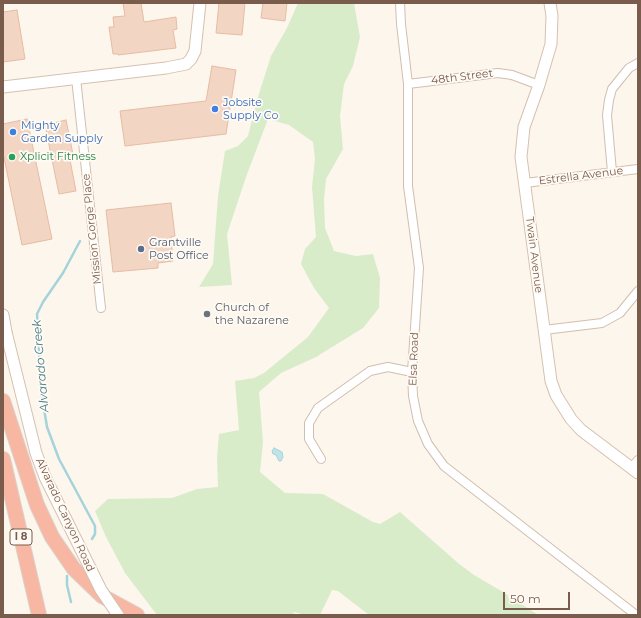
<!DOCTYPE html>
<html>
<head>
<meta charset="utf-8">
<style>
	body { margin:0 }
	#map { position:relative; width:641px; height:618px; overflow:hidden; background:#fdf6ec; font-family:Montserrat,sans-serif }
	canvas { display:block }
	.frame { position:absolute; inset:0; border:4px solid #7a5c4d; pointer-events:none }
	.scale { position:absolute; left:503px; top:592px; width:67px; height:18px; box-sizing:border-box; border:2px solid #7a5c4d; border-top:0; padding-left:5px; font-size:12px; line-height:14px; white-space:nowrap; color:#7a5c4d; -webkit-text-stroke:3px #fffaf3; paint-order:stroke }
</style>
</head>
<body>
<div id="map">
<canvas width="641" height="618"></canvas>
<div class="frame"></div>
<div class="scale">50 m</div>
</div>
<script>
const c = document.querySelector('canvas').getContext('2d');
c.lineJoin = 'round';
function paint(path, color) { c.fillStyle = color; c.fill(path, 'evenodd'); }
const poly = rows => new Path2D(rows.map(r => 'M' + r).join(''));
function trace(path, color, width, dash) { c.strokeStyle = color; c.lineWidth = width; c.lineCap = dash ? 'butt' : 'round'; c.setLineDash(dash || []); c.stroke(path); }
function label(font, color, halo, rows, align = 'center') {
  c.font = font + ' Montserrat,sans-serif'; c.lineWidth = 3.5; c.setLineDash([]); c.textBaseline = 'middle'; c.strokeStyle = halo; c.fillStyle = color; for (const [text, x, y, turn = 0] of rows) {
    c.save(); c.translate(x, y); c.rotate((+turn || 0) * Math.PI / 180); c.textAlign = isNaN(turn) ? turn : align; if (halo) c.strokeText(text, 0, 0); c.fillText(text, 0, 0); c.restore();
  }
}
const green = poly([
	[298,3,354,3,360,37,353,66,344,84,340,116,343,149,326,179,324,199,325,228,334,251,356,256,373,254,380,278,379,308,363,328,316,357,281,373,259,392,263,442,260,472,285,493,323,494,373,522,380,524,400,512,458,563,474,575,503,592,538,615,369,615,338,591,332,590,320,615,306,615,294,612,293,615,157,615,125,573,106,537,95,511,108,499,172,498,197,489,218,487,217,458,219,434,239,430,235,381,254,378,264,373,308,337,329,308,314,288,301,264,305,249,316,237,312,187,315,159,313,142,289,125,268,119,246,177,227,234,232,285,199,287,213,264,218,196,225,151,238,146,248,136,257,100,271,56,287,28]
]);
const water = poly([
	[274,448,282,452,283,457,281,461,279,461,276,455,273,454,272,451,274,448]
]);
const stream = poly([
	[80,241,63,273,43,302,37,314,41,390,47,427,59,459,95,526,95,534,92,539],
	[67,576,67,585,71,602]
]);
const building = poly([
	[123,3,141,3,144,22,176,17,177,29,173,30,176,48,118,55,118,54,113,54,109,27,114,27,113,17,125,16,123,3],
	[219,3,245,3,242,35,216,33,219,3],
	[263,3,287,3,285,21,261,18,263,3],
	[17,10,25,59,3,62,3,12,17,10],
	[212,66,236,70,226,134,125,146,120,111,206,101,212,66],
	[27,119,52,239,22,245,3,153,3,124,27,119],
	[66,120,74,159,70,160,76,191,59,194,45,125,66,120],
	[171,203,175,236,171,237,173,261,158,263,158,268,113,272,106,210,171,203]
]);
const street = poly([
	[400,3,401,24,408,84,408,186,419,268,412,372,413,396,418,421,428,444,444,466,636,615],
	[76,78,101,308],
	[408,84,498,73,512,75,539,85],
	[612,172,607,115,609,100,612,89,629,68,638,63],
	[525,183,638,169],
	[544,330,602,323,620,313,638,291],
	[321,459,309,439,309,423,318,408,370,371,388,367,412,372],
	[631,468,638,460]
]);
const secondary = poly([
	[550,3,552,16,551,44,539,85,524,127,521,157,551,381,556,395,571,419,581,430,638,473],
	[3,87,166,68,186,64,191,59,195,51,200,3],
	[3,315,6,332]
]);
const highway = poly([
	[3,401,37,505,52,537,74,569,102,596,137,615],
	[3,459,39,615]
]);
const secondaryBridge = poly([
	[6,332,36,453,45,477,101,590,118,615]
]);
const markers = [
	[215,109,4,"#3f7fe0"],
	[13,132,4,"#3f7fe0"],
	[12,157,4,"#2e9e5b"],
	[141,249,4,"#5c6f8a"],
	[207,314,4,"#6b7280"]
];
const shields = [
	[21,537,22]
];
const shieldNames = [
	["I 8",21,537]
];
const streetNames = [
	["48th Street",462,77,-7],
	["Estrella Avenue",581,176,-7],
	["Mission Gorge Place",92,229,-96],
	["Twain Avenue",534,255,83],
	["Elsa Road",414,359,-88],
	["Alvarado Canyon Road",65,515,65]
];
const shopNames = [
	["Jobsite",223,103],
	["Supply Co",223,116],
	["Mighty",21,126],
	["Garden Supply",21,139]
];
const leisureNames = [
	["Xplicit Fitness",20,157]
];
const serviceNames = [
	["Grantville",149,243],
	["Post Office",149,256]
];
const worshipNames = [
	["Church of",215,308],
	["the Nazarene",215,321]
];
const waterNames = [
	["Alvarado Creek",41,366,-95]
];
paint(green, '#d8ecc9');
paint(water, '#bfe3e8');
trace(water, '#a5d3da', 1);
trace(stream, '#a5d3da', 2.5);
paint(building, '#f3d5c3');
trace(building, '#e6bba3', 1);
trace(street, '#d1beb0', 10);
trace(secondary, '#d6c0b0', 13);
trace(highway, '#dad1cd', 16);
trace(street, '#fff', 8);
trace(secondary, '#fff', 11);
trace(highway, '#f7b7a3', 14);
trace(secondaryBridge, '#d6c0b0', 13, []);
trace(secondaryBridge, '#fff', 11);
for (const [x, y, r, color] of markers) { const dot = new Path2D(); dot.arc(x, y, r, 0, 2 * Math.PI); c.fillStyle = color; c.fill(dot); trace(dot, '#fffaf3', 1.5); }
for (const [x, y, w] of shields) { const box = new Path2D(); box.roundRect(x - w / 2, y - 8, w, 16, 3); c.fillStyle = '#fffaf3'; c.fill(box); trace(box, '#7a5c4d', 1); }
label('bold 10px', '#7a5c4d', null, shieldNames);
label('11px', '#7a5c4d', '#fffaf3', streetNames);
label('11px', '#366cbe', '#fffaf3', shopNames, 'left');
label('11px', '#27864d', '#fffaf3', leisureNames, 'left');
label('11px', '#4e5e75', '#fffaf3', serviceNames, 'left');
label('11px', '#5b616d', '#fffaf3', worshipNames, 'left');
label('italic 12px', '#437c86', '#fffaf3', waterNames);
</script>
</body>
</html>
